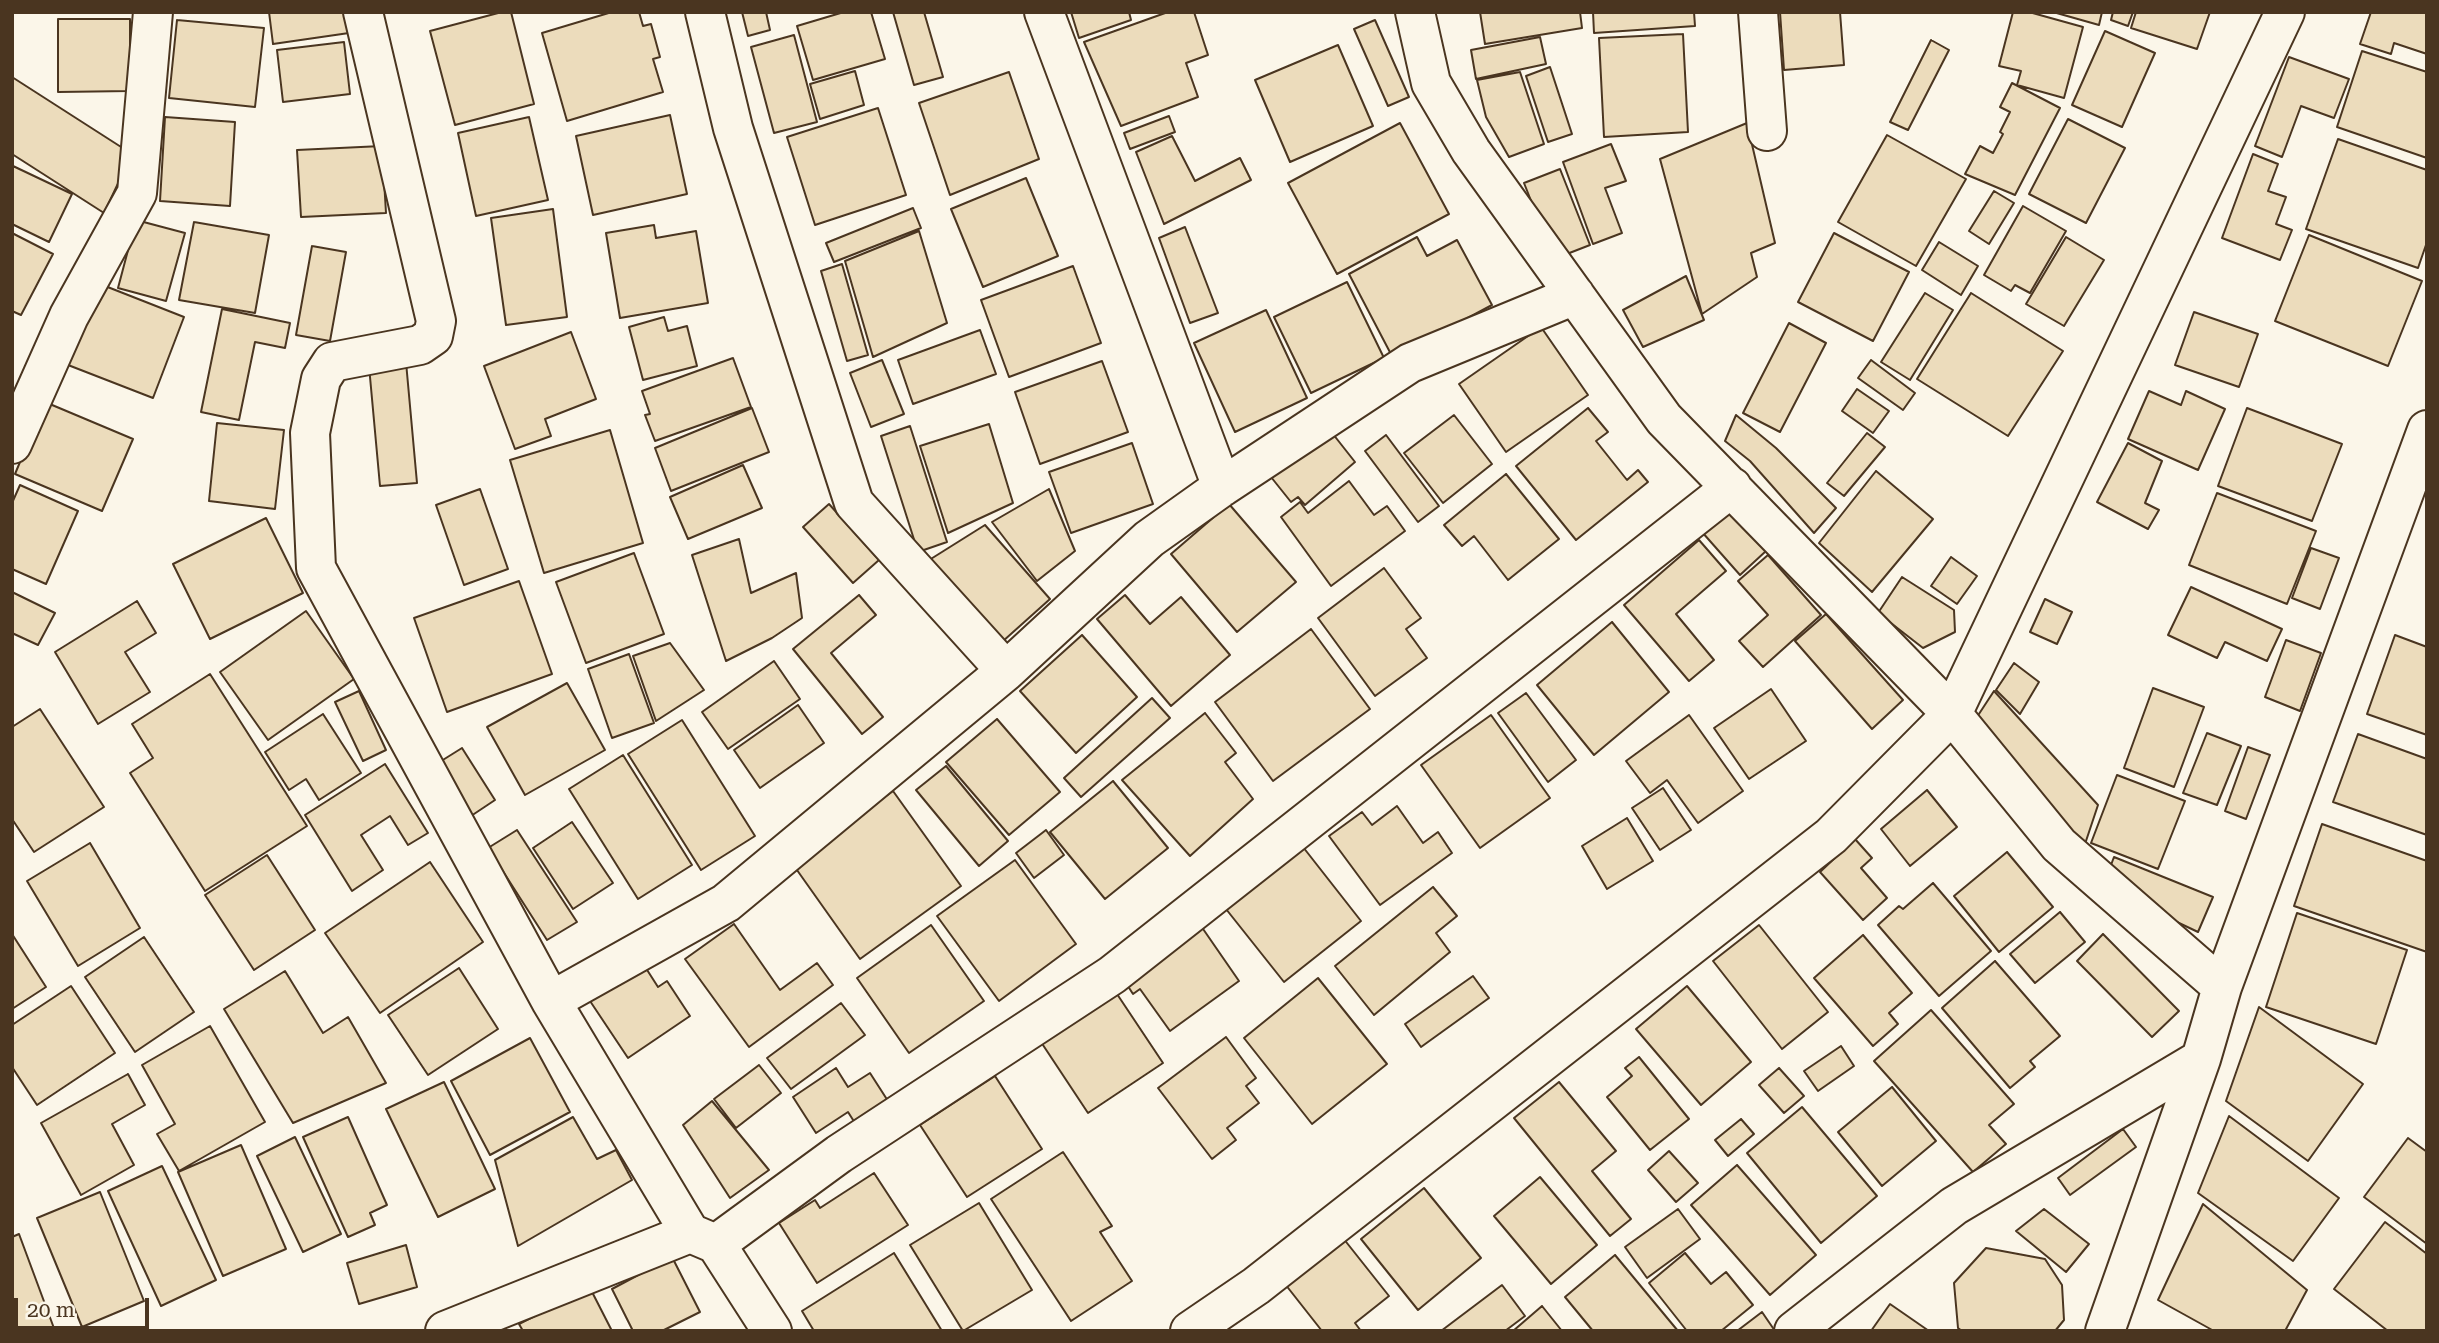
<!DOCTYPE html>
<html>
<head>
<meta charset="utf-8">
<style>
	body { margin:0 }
	#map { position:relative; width:2439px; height:1343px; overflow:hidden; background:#fbf6e9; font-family:"Roboto Serif",serif }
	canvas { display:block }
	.frame { position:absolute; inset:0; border:14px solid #4a3520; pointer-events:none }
	.scale { position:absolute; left:14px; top:1298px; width:135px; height:32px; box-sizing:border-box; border:4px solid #4a3520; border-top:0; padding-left:9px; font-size:21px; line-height:24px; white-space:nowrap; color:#4a3520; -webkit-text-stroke:5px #fbf6e9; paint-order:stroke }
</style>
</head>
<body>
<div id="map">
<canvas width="2439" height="1343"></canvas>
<div class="frame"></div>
<div class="scale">20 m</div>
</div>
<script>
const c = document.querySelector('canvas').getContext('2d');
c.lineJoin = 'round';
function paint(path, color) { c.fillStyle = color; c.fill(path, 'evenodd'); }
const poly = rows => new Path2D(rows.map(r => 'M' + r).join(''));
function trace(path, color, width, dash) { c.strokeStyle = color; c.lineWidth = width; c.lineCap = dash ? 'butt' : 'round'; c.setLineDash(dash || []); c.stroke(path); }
const building = poly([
	[269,12,346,12,349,33,273,44,269,12],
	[502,12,511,12,534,104,455,125,430,31,502,12],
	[612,12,639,12,643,26,651,24,660,57,653,59,663,92,567,121,542,33,612,12],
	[742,12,766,12,770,30,748,36,742,12],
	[844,12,871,12,885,59,813,80,797,26,844,12],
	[893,12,924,12,943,77,914,85,893,12],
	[1071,12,1129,12,1131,20,1079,38,1071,12],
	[1168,12,1194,12,1208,55,1186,63,1198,97,1121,126,1084,42,1168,12],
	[1480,12,1580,12,1582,28,1485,44,1480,12],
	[1593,12,1694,12,1695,26,1594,33,1593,12],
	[1780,12,1840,12,1844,65,1784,70,1780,12],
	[2013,12,2029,12,2083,27,2064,98,2017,85,2021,71,1999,66,2013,12],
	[2053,12,2102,12,2099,25,2053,12],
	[2113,12,2133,12,2128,26,2111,20,2113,12],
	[2136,12,2210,12,2197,49,2131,28,2136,12],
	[2371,12,2427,12,2427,54,2394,43,2391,54,2360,44,2371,12],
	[58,19,130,19,130,91,58,92,58,19],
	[177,20,264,28,255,107,169,98,177,20],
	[1375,20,1409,97,1388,106,1354,29,1375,20],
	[2105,31,2155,53,2122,127,2072,105,2105,31],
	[1683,34,1688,132,1604,137,1599,38,1683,34],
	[794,35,817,122,774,133,751,47,794,35],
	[1540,37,1546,64,1476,79,1471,50,1540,37],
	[1931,40,1949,50,1908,130,1890,122,1931,40],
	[344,42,350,94,283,102,277,50,344,42],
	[1338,45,1373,126,1290,162,1255,80,1338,45],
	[2362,51,2427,72,2427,158,2337,127,2362,51],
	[2289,57,2349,79,2334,118,2301,106,2282,157,2255,146,2289,57],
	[1550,67,1572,134,1548,142,1526,76,1550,67],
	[855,71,864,105,820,119,810,84,855,71],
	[1009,72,1039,159,950,195,919,103,1009,72],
	[1520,72,1544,144,1509,157,1486,117,1477,80,1520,72],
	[12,77,132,154,104,213,12,154,12,77],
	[2012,83,2060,108,2015,195,1965,174,1980,146,1993,153,2003,134,2000,132,2010,112,2000,107,2012,83],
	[878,108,906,195,815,225,787,137,878,108],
	[670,115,687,194,593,215,576,136,670,115],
	[1169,116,1175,132,1130,149,1124,133,1169,116],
	[165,117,235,122,230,206,160,201,165,117],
	[529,117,548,200,476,216,458,133,529,117],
	[2068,119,2125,148,2086,223,2029,194,2068,119],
	[1400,123,1449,214,1337,274,1288,183,1400,123],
	[1747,123,1775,243,1751,253,1757,277,1702,314,1660,159,1747,123],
	[1887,135,1966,179,1916,266,1838,222,1887,135],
	[1172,136,1195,181,1240,158,1251,180,1164,224,1136,152,1172,136],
	[2338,139,2427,170,2427,242,2418,268,2306,229,2338,139],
	[1611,144,1626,181,1605,188,1622,233,1593,244,1563,162,1611,144],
	[382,146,386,213,301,217,297,150,382,146],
	[2253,154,2278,164,2268,191,2286,197,2276,224,2292,230,2280,260,2222,238,2253,154],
	[13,166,72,194,49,242,12,224,13,166],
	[1560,169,1590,245,1554,259,1524,183,1560,169],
	[1026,178,1058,256,983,287,951,209,1026,178],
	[1994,191,2014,203,1989,244,1969,231,1994,191],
	[2023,206,2066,231,2030,293,2015,285,2011,291,1984,275,2023,206],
	[913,208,921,228,834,262,826,243,913,208],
	[553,209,567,317,506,325,491,218,553,209],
	[136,220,185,233,166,301,118,288,136,220],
	[194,222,269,235,255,313,179,300,194,222],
	[654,225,656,238,696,231,708,303,620,318,606,233,654,225],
	[1185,227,1218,313,1190,323,1159,238,1185,227],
	[919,231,947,323,873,357,845,261,919,231],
	[12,233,53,254,21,315,12,311,12,233],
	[1834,233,1909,272,1873,341,1798,302,1834,233],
	[2309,235,2422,281,2388,366,2275,321,2309,235],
	[1417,237,1427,256,1457,240,1492,305,1393,358,1349,274,1417,237],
	[2066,237,2104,260,2064,326,2026,304,2066,237],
	[1939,242,1978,266,1961,295,1922,270,1939,242],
	[312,246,346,252,330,341,296,335,312,246],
	[842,264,868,355,847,361,821,271,842,264],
	[1073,266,1101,343,1009,377,981,300,1073,266],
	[1686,276,1704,320,1643,347,1623,310,1686,276],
	[1347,282,1384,358,1311,393,1274,317,1347,282],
	[100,284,184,317,153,398,68,365,100,284],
	[1925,293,1953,310,1910,380,1881,362,1925,293],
	[1971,293,2063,351,2008,436,1917,379,1971,293],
	[222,309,290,323,285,348,255,342,239,420,201,412,222,309],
	[1266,310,1307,398,1235,432,1194,343,1266,310],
	[2194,312,2258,334,2239,387,2175,365,2194,312],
	[664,317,668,331,687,326,697,366,643,380,629,327,664,317],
	[1789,323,1826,343,1780,432,1743,413,1789,323],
	[1541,327,1588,395,1506,452,1459,384,1541,327],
	[980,330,996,374,913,404,898,360,980,330],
	[571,332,596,399,545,419,551,436,515,449,484,366,571,332],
	[733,358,751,407,655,441,645,415,650,414,642,391,733,358],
	[882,360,904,414,871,427,850,373,882,360],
	[1871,360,1915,393,1903,410,1858,378,1871,360],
	[1102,361,1128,432,1040,464,1015,392,1102,361],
	[406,362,417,483,380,486,369,366,406,362],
	[1857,389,1889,411,1873,433,1842,411,1857,389],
	[2149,391,2181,405,2186,391,2225,409,2198,470,2128,439,2149,391],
	[45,402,133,439,102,511,15,474,45,402],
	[752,408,769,452,671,491,655,448,752,408],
	[1588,408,1608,432,1596,441,1627,480,1638,470,1648,482,1576,540,1516,466,1588,408],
	[2247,408,2342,444,2312,521,2218,486,2247,408],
	[1454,415,1492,464,1443,503,1404,453,1454,415],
	[1736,415,1776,448,1836,508,1814,533,1750,461,1725,441,1736,415],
	[217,423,284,430,275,509,209,501,217,423],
	[989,424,1013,503,948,533,920,446,989,424],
	[910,426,947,542,918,552,881,436,910,426],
	[1329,429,1355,462,1305,505,1298,497,1291,502,1271,477,1329,429],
	[610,430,643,543,544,573,510,460,610,430],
	[1867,433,1885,447,1844,496,1827,483,1867,433],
	[1386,435,1439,506,1418,522,1365,451,1386,435],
	[1132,443,1153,504,1071,533,1049,472,1132,443],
	[2128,443,2162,461,2145,503,2159,510,2148,529,2097,502,2128,443],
	[743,465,762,508,688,539,670,497,743,465],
	[1876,471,1933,519,1872,592,1819,543,1876,471],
	[1506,474,1559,539,1508,580,1474,536,1462,546,1444,525,1506,474],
	[1349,481,1374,515,1387,506,1405,531,1331,586,1281,517,1300,502,1308,513,1349,481],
	[20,485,78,511,46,584,12,569,12,503,20,485],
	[480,489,508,569,464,585,436,505,480,489],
	[1049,489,1075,551,1037,581,992,522,1049,489],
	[2217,493,2316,531,2287,604,2189,565,2217,493],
	[829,504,879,560,853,583,803,527,829,504],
	[1229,504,1296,582,1237,632,1171,554,1229,504],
	[1728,509,1766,551,1740,575,1702,532,1728,509],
	[266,518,303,593,210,639,173,564,266,518],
	[985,525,1050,599,1002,642,926,562,985,525],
	[739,539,751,593,796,573,802,618,772,638,726,661,692,555,739,539],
	[1699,540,1726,571,1676,614,1714,660,1689,681,1624,605,1699,540],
	[2311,548,2339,558,2320,609,2292,598,2311,548],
	[634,553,664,634,586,663,556,582,634,553],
	[1768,555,1821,615,1763,667,1739,641,1768,615,1738,581,1768,555],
	[1951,557,1977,576,1957,604,1931,586,1951,557],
	[1384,568,1421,618,1406,629,1427,658,1375,696,1318,618,1384,568],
	[1902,577,1954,610,1955,632,1923,648,1878,613,1902,577],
	[519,581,552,674,447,712,414,618,519,581],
	[2191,587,2282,629,2267,661,2225,642,2217,658,2168,635,2191,587],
	[12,592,55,613,38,645,12,633,12,592],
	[859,595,876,615,831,653,883,717,862,734,793,649,859,595],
	[1125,595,1150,624,1181,597,1230,655,1171,706,1097,619,1125,595],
	[2045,599,2072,612,2057,644,2030,632,2045,599],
	[137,601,156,633,125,652,150,692,98,724,55,652,137,601],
	[306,611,354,679,268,740,220,672,306,611],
	[1826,614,1903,700,1872,729,1795,641,1826,614],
	[1612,622,1669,692,1594,755,1537,685,1612,622],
	[1311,629,1370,709,1273,781,1215,702,1311,629],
	[1082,635,1137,697,1076,753,1020,691,1082,635],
	[2395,635,2427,647,2427,735,2367,714,2395,635],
	[2286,640,2321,653,2300,711,2265,697,2286,640],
	[670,643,704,690,656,721,633,656,670,643],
	[629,654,654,723,612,738,588,669,629,654],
	[774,661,800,699,728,749,702,712,774,661],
	[2014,663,2039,682,2020,714,1996,690,2014,663],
	[210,674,307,826,205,891,130,773,153,758,132,724,210,674],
	[567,683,605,750,525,795,487,727,567,683],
	[2153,688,2204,707,2174,787,2124,768,2153,688],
	[1771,689,1806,741,1749,779,1714,728,1771,689],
	[359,691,386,750,363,761,335,702,359,691],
	[1994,691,2098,805,2083,850,1975,720,1994,691],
	[1526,693,1576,760,1548,782,1498,713,1526,693],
	[1152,698,1170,718,1081,797,1064,778,1152,698],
	[798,705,824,743,760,788,734,750,798,705],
	[40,709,104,807,34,852,12,819,12,727,40,709],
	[1205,713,1236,753,1225,762,1253,799,1190,856,1122,780,1205,713],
	[323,714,361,773,319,800,306,779,289,790,265,752,323,714],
	[1491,715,1550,798,1480,848,1421,765,1491,715],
	[1689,715,1743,791,1698,823,1667,780,1650,793,1626,761,1689,715],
	[997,719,1060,792,1009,835,946,762,997,719],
	[682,720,755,836,701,870,628,754,682,720],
	[2207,733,2241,746,2217,805,2183,793,2207,733],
	[2358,734,2427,759,2427,835,2333,802,2358,734],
	[2248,747,2270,755,2246,819,2225,811,2248,747],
	[462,748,495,800,471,816,438,763,462,748],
	[623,755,692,865,638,899,569,789,623,755],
	[385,764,428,833,408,845,390,816,361,835,383,870,352,891,305,815,385,764],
	[946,766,1008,841,979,866,916,790,946,766],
	[2117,775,2185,801,2158,869,2091,843,2117,775],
	[1113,781,1168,848,1105,899,1050,832,1113,781],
	[1663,788,1691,830,1660,850,1632,808,1663,788],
	[1927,790,1957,827,1910,866,1881,829,1927,790],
	[893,791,961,886,860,959,792,863,893,791],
	[1397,806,1423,843,1438,832,1452,853,1380,905,1329,836,1362,812,1372,825,1397,806],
	[1627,818,1653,861,1607,889,1582,846,1627,818],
	[572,822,613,883,573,909,533,848,572,822],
	[2322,824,2427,861,2427,952,2294,906,2322,824],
	[517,830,577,922,547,940,488,848,517,830],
	[1046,830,1064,855,1034,878,1016,853,1046,830],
	[1855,839,1872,858,1861,868,1887,898,1863,920,1820,872,1855,839],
	[90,843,140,928,78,966,27,881,90,843],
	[1303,847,1361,921,1284,982,1226,909,1303,847],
	[2007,852,2053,907,1999,952,1954,896,2007,852],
	[267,855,315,930,254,970,205,895,267,855],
	[2114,857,2213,897,2198,932,2141,905,2108,873,2114,857],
	[1015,860,1076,944,999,1001,937,916,1015,860],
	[430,862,483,942,380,1013,325,933,430,862],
	[1933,883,1991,951,1939,996,1878,925,1899,906,1903,909,1933,883],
	[1433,887,1457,916,1436,933,1450,952,1374,1015,1335,966,1433,887],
	[2060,912,2085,942,2035,983,2010,954,2060,912],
	[2297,913,2407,950,2376,1044,2266,1007,2297,913],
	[734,924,780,990,817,963,833,985,749,1047,685,959,734,924],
	[931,925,984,1001,909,1053,857,978,931,925],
	[1759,925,1828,1012,1782,1049,1713,961,1759,925],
	[1201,926,1239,981,1170,1031,1140,989,1133,994,1124,980,1201,926],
	[12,934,46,987,12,1009,12,934],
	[2103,934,2179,1011,2152,1037,2077,961,2103,934],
	[1863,935,1912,993,1889,1013,1898,1024,1873,1046,1814,978,1863,935],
	[144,937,194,1012,135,1052,85,977,144,937],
	[1995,961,2060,1036,2030,1061,2035,1067,2010,1088,1942,1008,1995,961],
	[642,962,658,987,667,981,690,1016,628,1058,588,998,642,962],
	[459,968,498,1029,428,1075,388,1015,459,968],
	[285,971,323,1033,348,1017,386,1083,293,1123,224,1009,285,971],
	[1473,976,1489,998,1421,1047,1405,1024,1473,976],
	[1318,978,1387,1064,1312,1124,1244,1038,1318,978],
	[1111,985,1163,1063,1088,1113,1037,1036,1111,985],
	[71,986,115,1053,37,1105,12,1067,12,1025,71,986],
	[1687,986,1751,1062,1701,1105,1636,1029,1687,986],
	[841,1003,865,1035,791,1089,767,1058,841,1003],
	[2259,1007,2363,1084,2308,1161,2226,1101,2259,1007],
	[1931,1010,2014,1104,1989,1125,2006,1144,1973,1172,1874,1061,1931,1010],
	[210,1026,265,1122,179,1171,157,1134,175,1124,142,1065,210,1026],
	[1226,1037,1256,1078,1246,1086,1259,1103,1227,1128,1236,1140,1212,1159,1158,1088,1226,1037],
	[530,1038,570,1112,490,1155,451,1081,530,1038],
	[1841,1046,1854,1066,1818,1091,1804,1071,1841,1046],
	[1639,1057,1689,1119,1650,1150,1607,1097,1632,1076,1625,1068,1639,1057],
	[759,1065,781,1093,736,1128,714,1099,759,1065],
	[836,1068,848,1087,870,1073,888,1101,855,1123,848,1112,816,1133,793,1097,836,1068],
	[1779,1068,1804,1096,1784,1113,1759,1085,1779,1068],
	[128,1074,145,1105,112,1124,134,1165,81,1195,41,1123,128,1074],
	[995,1076,1042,1149,967,1197,920,1125,995,1076],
	[444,1082,495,1189,438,1217,386,1109,444,1082],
	[1559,1082,1616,1151,1592,1171,1631,1219,1610,1236,1514,1118,1559,1082],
	[1892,1087,1936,1141,1882,1186,1838,1132,1892,1087],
	[712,1101,769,1170,730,1198,683,1125,712,1101],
	[1802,1107,1877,1196,1821,1243,1747,1153,1802,1107],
	[2229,1116,2339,1198,2293,1261,2198,1193,2229,1116],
	[348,1117,387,1205,370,1213,375,1225,348,1237,303,1137,348,1117],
	[573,1117,597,1159,616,1150,632,1180,518,1246,495,1160,573,1117],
	[1741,1119,1754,1134,1728,1156,1715,1140,1741,1119],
	[2123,1129,2136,1147,2070,1195,2058,1178,2123,1129],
	[295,1137,341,1234,303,1252,257,1156,295,1137],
	[2408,1138,2427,1152,2427,1244,2364,1197,2408,1138],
	[241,1145,286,1249,223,1276,178,1172,241,1145],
	[1669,1151,1698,1183,1676,1202,1648,1170,1669,1151],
	[1063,1152,1112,1226,1100,1232,1132,1281,1071,1321,991,1199,1063,1152],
	[1737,1165,1816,1255,1770,1295,1691,1205,1737,1165],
	[162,1166,216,1280,161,1306,108,1191,162,1166],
	[874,1173,908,1225,817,1283,779,1223,815,1200,820,1208,874,1173],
	[1540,1177,1597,1245,1551,1284,1494,1216,1540,1177],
	[1424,1188,1481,1258,1418,1310,1361,1239,1424,1188],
	[100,1192,144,1301,82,1327,37,1218,100,1192],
	[979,1203,1032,1290,963,1331,910,1245,979,1203],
	[2203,1204,2307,1290,2285,1331,2214,1331,2158,1300,2203,1204],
	[1678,1209,1700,1239,1647,1278,1625,1247,1678,1209],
	[2044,1209,2089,1244,2066,1272,2016,1231,2044,1209],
	[2385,1222,2427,1254,2427,1331,2388,1331,2334,1289,2385,1222],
	[19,1234,55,1331,12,1331,12,1237,19,1234],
	[1343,1238,1389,1296,1355,1323,1361,1331,1322,1331,1285,1284,1343,1238],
	[406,1245,417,1287,359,1304,347,1263,406,1245],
	[1986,1248,2045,1259,2062,1285,2064,1320,2055,1331,1962,1331,1958,1328,1954,1283,1986,1248],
	[894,1253,942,1331,814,1331,802,1311,894,1253],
	[1685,1253,1711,1284,1726,1272,1753,1305,1721,1331,1687,1331,1649,1283,1685,1253],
	[1615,1255,1678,1331,1593,1331,1565,1297,1615,1255],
	[672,1257,700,1312,662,1331,633,1331,612,1289,672,1257],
	[1502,1285,1525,1316,1505,1331,1441,1331,1502,1285],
	[590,1288,612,1331,523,1331,519,1324,590,1288],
	[1890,1304,1929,1331,1871,1331,1890,1304],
	[1542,1306,1562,1331,1513,1331,1542,1306],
	[1762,1312,1775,1331,1737,1331,1762,1312]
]);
const minor = poly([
	[363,12,436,321,433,336,420,345,332,362,321,379,310,433,316,568,551,1001,690,1233,716,1244,772,1331],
	[705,12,733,128,854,503,1006,671],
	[1044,12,1222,487],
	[1415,12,1431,83,1471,151,1664,419,1952,714,2059,845,2222,987],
	[1758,12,1767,131],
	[12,444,69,316,137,193,153,12],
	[551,1001,726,903,1006,671,1149,539,1222,487,1410,363,1575,295],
	[716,1244,839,1154,1112,975,1732,487],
	[445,1331,690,1233],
	[1190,1331,1256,1286,1831,836,1952,714,2285,12],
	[1794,1331,1954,1206,2201,1059],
	[2105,1331,2201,1059,2222,987,2427,430]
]);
paint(building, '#ecdcbc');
trace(building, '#4a3520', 2);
trace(minor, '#4a3520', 42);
trace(minor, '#fbf6e9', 38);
</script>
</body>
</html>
